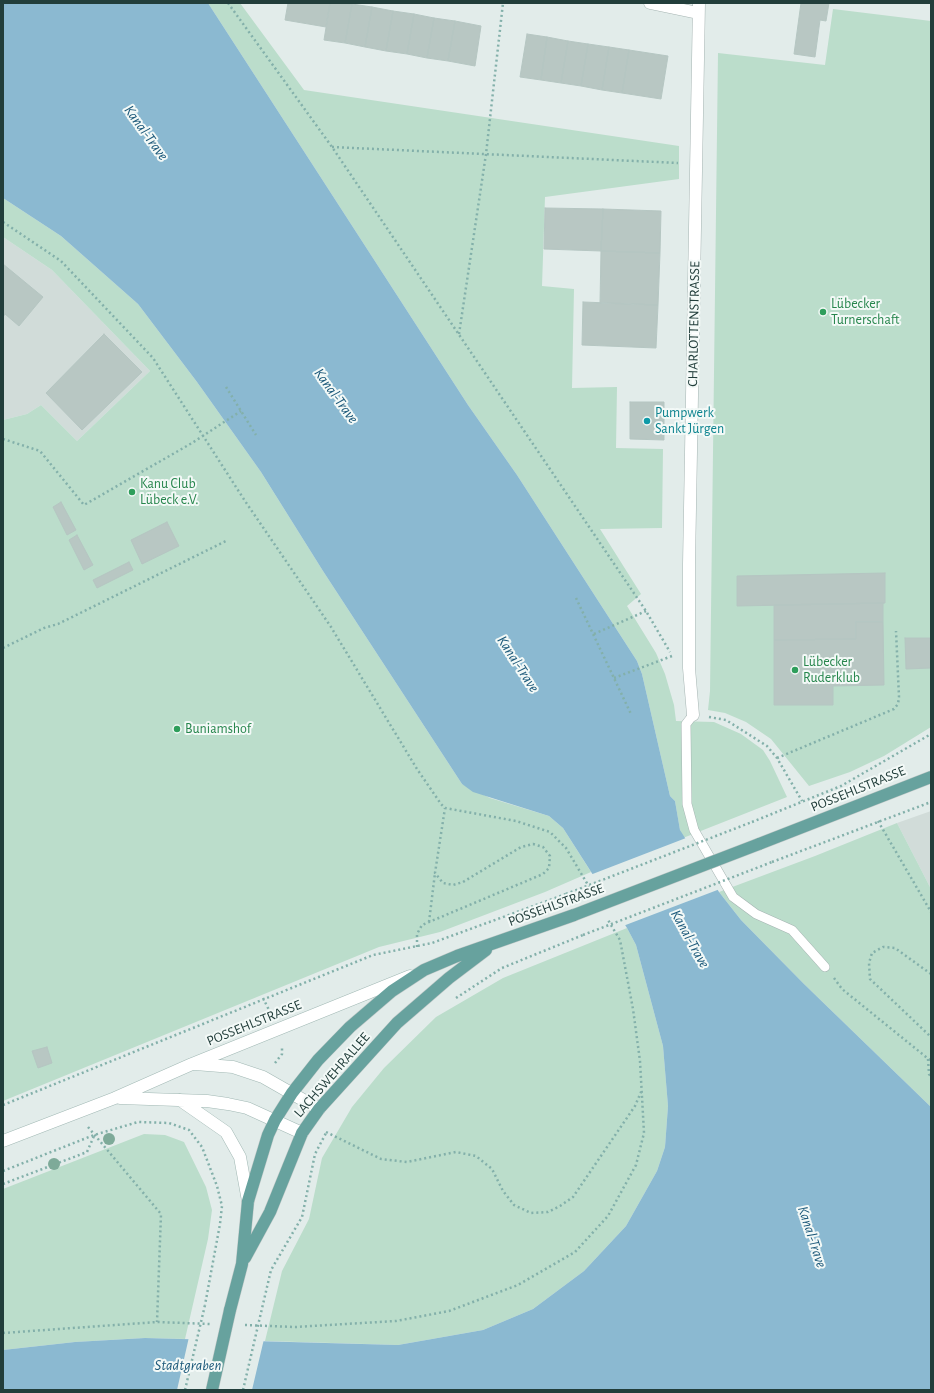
<!DOCTYPE html>
<html>
<head>
<meta charset="utf-8">
<style>
	body { margin:0 }
	#map { position:relative; width:934px; height:1393px; overflow:hidden; background:#e2ecea; font-family:"Alegreya Sans",sans-serif }
	canvas { display:block }
	.frame { position:absolute; inset:0; border:4px solid #223e3b; pointer-events:none }
</style>
</head>
<body>
<div id="map">
<canvas width="934" height="1393"></canvas>
<div class="frame"></div>
</div>
<script>
const c = document.querySelector('canvas').getContext('2d');
c.lineJoin = 'round';
function paint(path, color) { c.fillStyle = color; c.fill(path, 'evenodd'); }
const poly = rows => new Path2D(rows.map(r => 'M' + r).join(''));
function trace(path, color, width, dash) { c.strokeStyle = color; c.lineWidth = width; c.lineCap = dash ? 'butt' : 'round'; c.setLineDash(dash || []); c.stroke(path); }
function label(font, color, halo, rows, align = 'center') {
  c.font = font + ' "Alegreya Sans",sans-serif'; c.lineWidth = 4; c.setLineDash([]); c.textBaseline = 'middle'; c.strokeStyle = halo; c.fillStyle = color; for (const [text, x, y, turn = 0] of rows) {
    c.save(); c.translate(x, y); c.rotate((+turn || 0) * Math.PI / 180); c.textAlign = isNaN(turn) ? turn : align; if (halo) c.strokeText(text, 0, 0); c.fillText(text, 0, 0); c.restore();
  }
}
const built = poly([
	[3,237,52,270,150,371,77,441,41,405,27,414,3,420],
	[931,811,931,889,897,823]
]);
const green = poly([
	[208,3,240,3,304,90,679,146,679,179,545,197,542,286,574,289,572,388,617,387,616,448,663,449,662,528,600,529,641,594,627,606,656,653,665,674,674,705,676,721,714,722,741,734,763,750,770,761,787,797,683,838,680,830,675,801,670,796,642,674,637,661,517,475,468,405],
	[833,9,931,21,931,727,884,756,850,772,809,786,771,739,746,722,725,713,708,710,710,691,718,53,825,65],
	[3,198,61,236,138,304,197,382,261,472,323,571,462,784,490,798,549,816,563,828,591,872,545,892,440,932,379,947,3,1101,3,420,27,414,41,405,77,441,150,371,52,270,3,237],
	[897,823,931,889,931,1107,804,984,741,920,719,892,815,856],
	[627,928,636,945,663,1046,668,1106,665,1147,657,1171,626,1226,584,1271,533,1309,483,1330,398,1345,265,1341,282,1271,309,1219,322,1158,352,1107,384,1068,436,1017,503,978],
	[144,1134,165,1135,184,1142,206,1187,212,1210,208,1239,185,1339,144,1338,75,1342,3,1350,3,1189]
]);
const water = poly([
	[3,3,208,3,468,405,517,475,637,661,642,674,670,796,675,801,680,830,719,892,741,920,804,984,931,1107,931,1390,3,1390,3,1350,75,1342,145,1338,398,1345,483,1330,533,1309,584,1271,626,1226,657,1171,665,1147,668,1106,663,1046,636,945,627,928,563,828,549,816,473,792,462,784,323,571,261,472,197,382,138,304,61,236,3,198]
]);
const pier = poly([
	[686,838,720,889,623,926,590,875],
	[189,1337,264,1339,252,1390,177,1390]
]);
const building = poly([
	[288,3,330,3,326,27,285,20,288,3],
	[330,3,352,4,345,43,324,40,330,3],
	[801,3,829,3,826,21,820,20,815,57,794,54,801,3],
	[352,4,372,7,365,47,345,43,352,4],
	[372,7,393,11,386,51,365,47,372,7],
	[393,11,414,14,407,54,386,51,393,11],
	[414,14,434,18,427,58,407,54,414,14],
	[434,18,455,21,448,61,427,58,434,18],
	[455,21,481,26,475,66,448,61,455,21],
	[527,34,547,37,541,80,520,77,527,34],
	[547,37,568,41,561,83,541,80,547,37],
	[568,41,588,44,581,86,561,83,568,41],
	[588,44,609,47,602,90,581,86,588,44],
	[609,47,629,50,622,93,602,90,609,47],
	[629,50,668,56,661,99,622,93,629,50],
	[545,208,603,209,601,251,544,249,545,208],
	[603,209,661,211,660,253,601,251,603,209],
	[601,251,660,253,658,305,600,303,601,251],
	[3,264,43,297,19,326,5,314,3,317,3,264],
	[583,302,658,305,656,348,582,345,583,302],
	[104,334,142,372,82,430,46,393,104,334],
	[630,402,664,402,664,440,630,439,630,402],
	[61,502,76,530,67,535,53,507,61,502],
	[167,522,179,546,142,564,131,540,167,522],
	[77,535,93,565,84,570,69,540,77,535],
	[129,562,133,570,97,588,93,580,129,562],
	[885,573,885,603,737,606,737,576,885,573],
	[883,603,883,622,856,622,856,639,774,640,774,605,883,603],
	[856,622,883,622,884,685,833,686,833,705,774,705,774,640,856,639,856,622],
	[905,638,931,638,931,668,906,669,905,638],
	[47,1047,52,1063,38,1068,32,1051,47,1047]
]);
const path = poly([
	[228,3,332,147,646,611,670,652],
	[332,147,678,163],
	[3,222,61,261,153,358,245,501,331,627,417,769,441,804,445,808,516,821,550,832,566,848,591,890],
	[459,334,486,154,503,3],
	[226,387,256,435],
	[3,439,40,451,84,505,192,443,241,411],
	[576,598,631,714],
	[594,634,646,611],
	[3,648,44,628,58,624,228,540],
	[614,678,672,656],
	[709,717,726,720,767,746,777,758,802,801],
	[777,758,894,709,898,704,899,697,896,631],
	[878,821,931,912],
	[752,822,841,786,931,734],
	[772,862,931,802],
	[429,922,435,873],
	[417,947,417,934,422,925,543,874,549,868,550,856,543,847,533,844,521,847,463,882,453,885,443,883,435,873,445,808],
	[931,974,895,948,883,947,872,953,869,963,870,979,931,1037],
	[834,978,842,989,931,1061],
	[263,998,271,1014],
	[456,998,502,968,583,935],
	[928,1059,929,1074,931,1077],
	[275,1063,282,1054,282,1046],
	[3,1105,373,955,432,943,566,894],
	[88,1127,161,1214,157,1322],
	[326,1132,381,1159,407,1162,456,1152,476,1156,492,1169,503,1191,514,1205,531,1213,548,1212,560,1206,573,1197,635,1106,641,1092],
	[3,1171,94,1135,138,1122,169,1123,189,1130,202,1147,217,1186,222,1206,220,1224,205,1305],
	[3,1184,87,1152,94,1136],
	[260,1317,271,1270,302,1217,315,1154,326,1133],
	[245,1325,295,1327,396,1321,449,1311,518,1285,575,1252,608,1216,636,1165,644,1133,640,1061,633,1009,620,940,608,920],
	[3,1333,157,1322,210,1324]
]);
const lane = poly([
	[693,715,686,724,687,804,694,830,733,897,756,914,792,930,825,967]
]);
const street = poly([
	[650,3,698,13],
	[693,715,689,668,689,564,699,3]
]);
const secondary = poly([
	[195,1064,233,1067,263,1077,319,1109],
	[120,1098,207,1101,228,1104,247,1108,302,1133],
	[180,1100,226,1132,240,1157,248,1201],
	[3,1141,115,1098,192,1064,410,976]
]);
const primary = poly([
	[759,844,931,777],
	[245,1258,270,1212,302,1133,319,1109,397,1023,449,978,486,950],
	[230,1310,242,1264,248,1201,268,1135,275,1120,292,1093,318,1060,350,1027,392,991,424,970,457,956,574,915]
]);
const pathBridge = poly([
	[566,894,752,822],
	[583,935,772,862],
	[185,1390,205,1305],
	[243,1390,260,1317]
]);
const primaryBridge = poly([
	[574,915,759,844],
	[212,1390,230,1310]
]);
const trees = [
	[109,1139],
	[54,1164]
];
const markers = [
	[823,312,4,"#2e9e5b"],
	[647,421,4,"#0f9aa8"],
	[132,492,4,"#2e9e5b"],
	[795,670,4,"#2e9e5b"],
	[177,729,4,"#2e9e5b"]
];
const leisureNames = [
	["Lübecker",831,304],
	["Turnerschaft",831,320],
	["Kanu Club",140,484],
	["Lübeck e.V.",140,500],
	["Lübecker",803,662],
	["Ruderklub",803,678],
	["Buniamshof",185,729]
];
const streetNames = [
	["CHARLOTTENSTRASSE",694,324,-89],
	["POSSEHLSTRASSE",858,789,-22],
	["POSSEHLSTRASSE",556,905,-20],
	["POSSEHLSTRASSE",254,1023,-22],
	["LACHSWEHRALLEE",332,1075,-49]
];
const cultureNames = [
	["Pumpwerk",655,413],
	["Sankt Jürgen",655,429]
];
const waterNames = [
	["Kanal-Trave",146,133,54],
	["Kanal-Trave",336,396,54],
	["Kanal-Trave",518,664,57],
	["Kanal-Trave",690,939,61],
	["Kanal-Trave",812,1237,72],
	["Stadtgraben",188,1365]
];
paint(built, '#d1dcd9');
paint(green, '#bbddcb');
paint(water, '#8bb9d1');
paint(pier, '#e2ecea');
paint(building, '#b8c7c3');
trace(building, '#b5c6c2', 1);
trace(lane, '#a5b4b2', 10);
trace(street, '#a5b4b2', 13);
trace(secondary, '#a1b8b4', 13);
trace(primary, '#c1c9c8', 13);
trace(path, '#83b0aa', 2.5, [2, 3]);
trace(lane, '#fff', 9);
trace(street, '#fff', 12);
trace(secondary, '#fff', 12);
trace(primary, '#67a29e', 12);
trace(primaryBridge, '#c1c9c8', 13, []);
trace(pathBridge, '#83b0aa', 2.5, [2, 3]);
trace(primaryBridge, '#67a29e', 12);
c.fillStyle = '#7eaa99';
for (const [x, y] of trees) { c.beginPath(); c.arc(x, y, 6, 0, 2 * Math.PI); c.fill(); }
for (const [x, y, r, color] of markers) { const dot = new Path2D(); dot.arc(x, y, r, 0, 2 * Math.PI); c.fillStyle = color; c.fill(dot); trace(dot, '#f3f9f7', 1.5); }
label('14px', '#27864d', '#f3f9f7', leisureNames, 'left');
label('14px', '#223e3b', '#f3f9f7', streetNames);
label('14px', '#0d838f', '#f3f9f7', cultureNames, 'left');
label('italic 15px', '#1c597a', '#f3f9f7', waterNames);
</script>
</body>
</html>
